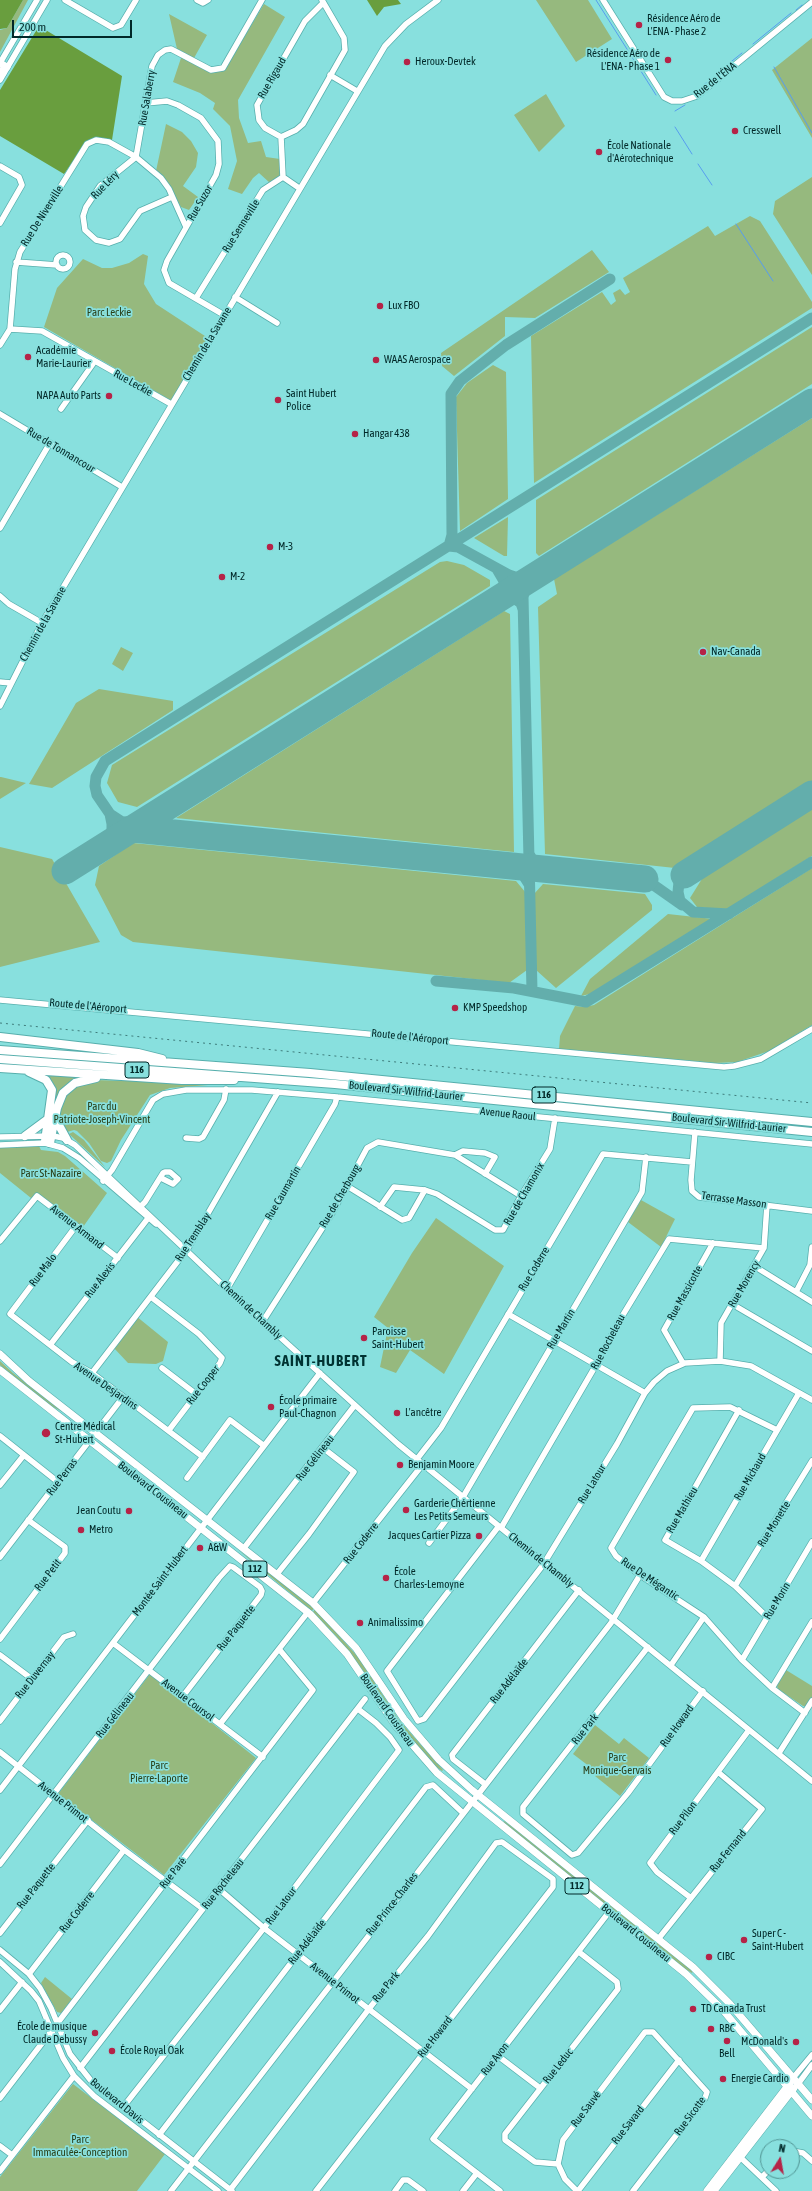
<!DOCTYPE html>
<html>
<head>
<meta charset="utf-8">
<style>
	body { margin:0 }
	#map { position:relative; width:812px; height:2191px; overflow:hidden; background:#88e0de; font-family:"Asap Condensed",sans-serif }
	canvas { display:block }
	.north { position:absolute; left:760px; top:2139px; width:40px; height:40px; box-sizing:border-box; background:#88e0de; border:1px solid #529695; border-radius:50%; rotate:11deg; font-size:11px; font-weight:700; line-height:16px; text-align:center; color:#012828 }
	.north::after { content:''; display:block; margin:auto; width:14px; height:18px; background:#b52347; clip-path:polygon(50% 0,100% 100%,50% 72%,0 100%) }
	.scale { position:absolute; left:12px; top:20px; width:120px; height:18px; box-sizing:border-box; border:2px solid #012828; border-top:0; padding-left:5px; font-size:12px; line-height:14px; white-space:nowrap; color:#012828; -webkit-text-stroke:3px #88e0de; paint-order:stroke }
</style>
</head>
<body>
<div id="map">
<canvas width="812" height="2191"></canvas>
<div class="north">N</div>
<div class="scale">200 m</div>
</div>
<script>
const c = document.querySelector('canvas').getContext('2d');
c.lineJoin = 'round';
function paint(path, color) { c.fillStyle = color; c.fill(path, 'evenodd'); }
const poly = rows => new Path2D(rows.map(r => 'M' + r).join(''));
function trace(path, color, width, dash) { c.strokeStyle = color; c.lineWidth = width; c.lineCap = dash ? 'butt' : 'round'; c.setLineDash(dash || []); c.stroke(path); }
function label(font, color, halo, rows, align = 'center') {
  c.font = font + ' "Asap Condensed",sans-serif'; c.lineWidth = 3.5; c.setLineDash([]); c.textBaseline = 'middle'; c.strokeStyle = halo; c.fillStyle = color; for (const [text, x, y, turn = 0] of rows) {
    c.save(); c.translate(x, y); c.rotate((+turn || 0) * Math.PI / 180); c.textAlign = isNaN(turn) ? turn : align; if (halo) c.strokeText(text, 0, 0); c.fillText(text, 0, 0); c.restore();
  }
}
const green = poly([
	[23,0,28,0,0,52,0,30,7,28],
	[536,0,588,0,612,39,576,62],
	[264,4,285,17,238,100,239,118,248,143,261,141,266,157,280,159,281,179,270,183,259,173,253,178,242,194,228,189,237,161,230,126,213,109,215,103,200,93,173,82,182,55,212,72,225,69],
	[169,14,207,35,194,58,177,49],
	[812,38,812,138,772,70],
	[546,94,565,126,539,152,514,115],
	[166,124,182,132,191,141,198,153,196,167,183,186,198,197,189,210,181,207,168,184,156,171],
	[812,177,812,275,773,214,775,201],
	[750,216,760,221,812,302,812,308,534,483,531,336,602,292,611,305,616,301,613,293,620,289,625,295,630,292,623,278,708,226,715,236],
	[592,250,609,272,535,318,505,317,505,336,454,376,442,366,441,353],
	[143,254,148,256,144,284,156,304,208,338,172,401,44,327,57,288,83,259,102,268,112,268,129,263],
	[812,327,812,384,539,556,536,553,536,500],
	[493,365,506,372,508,499,460,531,456,397,467,383],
	[812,418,812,782,675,868,545,854,538,607,557,594,554,579],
	[508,517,507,556,504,556,474,538],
	[447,561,464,565,490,580,490,586,137,807,118,802,107,783,112,765,440,562],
	[504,611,510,614,514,852,176,818],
	[121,647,133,653,123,671,112,664],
	[99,689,173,701,173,710,52,788,29,784,76,703],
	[0,777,1,777,26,783,0,799],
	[812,807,812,856,726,910,697,907,690,898,705,874],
	[133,843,516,881,526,893,527,970,509,983,133,942,121,935,95,885,99,866],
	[0,847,52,859,100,942,0,967],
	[812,868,812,1025,769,1051,737,1062,715,1063,559,1049,560,1036,575,1006,585,1007,594,1005],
	[543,884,645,894,652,905,652,910,556,988,536,970,534,894],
	[668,914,713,919,594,993,581,996,590,979],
	[43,1074,94,1076,72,1083,48,1130,54,1102],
	[92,1080,206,1083,208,1085,170,1088,150,1095,121,1140,111,1161,107,1163,101,1161,89,1143,77,1131,74,1130,67,1132,60,1118,62,1101,72,1088],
	[73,1132,84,1140,105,1167,69,1134],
	[39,1146,41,1150,58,1152,65,1156,107,1193,83,1227,38,1194,31,1198,0,1173,0,1148],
	[641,1200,675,1219,661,1247,628,1222],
	[436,1218,504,1266,444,1374,410,1350,396,1373,380,1367,388,1328,374,1317,412,1253],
	[136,1316,168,1342,163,1361,156,1364,128,1363,113,1347],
	[0,1361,13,1373,63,1412,49,1405,8,1373,0,1365],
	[238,1550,295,1592,314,1608,312,1611],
	[315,1609,358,1657,399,1720,443,1770,442,1771,435,1766,401,1727,362,1669,336,1636,313,1612],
	[786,1670,812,1686,812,1697,806,1706,803,1706,778,1689,777,1686],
	[150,1674,256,1758,164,1875,58,1794],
	[595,1725,619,1744,624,1738,649,1758,620,1796,595,1776,598,1773,573,1754],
	[504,1821,511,1826,693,1971,692,1973,685,1969,503,1823],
	[45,1977,72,1999,61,2013,57,2012,41,1983],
	[73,2084,165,2154,137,2191,0,2191,0,2177]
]);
const forest = poly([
	[0,0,23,0,7,28,0,29],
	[367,0,398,0,401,4,384,7,377,16],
	[39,26,122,76,112,140,88,140,64,174,0,136,0,90]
]);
const stream = poly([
	[596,0,656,95],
	[796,10,802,5],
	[753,44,791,13],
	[774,67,812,133],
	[722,69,742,53],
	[693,94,706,83],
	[675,111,685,105],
	[675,127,692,154],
	[698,164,712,185],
	[736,224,773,281]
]);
const taxiway = poly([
	[497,569,504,581,504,588,497,599],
	[533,577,518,578,509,575,458,547,449,546,452,535,451,394,460,381,506,345,610,279],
	[497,599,511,596,521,603,523,609],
	[122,822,144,821],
	[133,829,110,814,97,795,95,786,96,777,105,761,812,318],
	[158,831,153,828,151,820,154,816,164,809],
	[103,847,112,832,112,824,110,814],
	[529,854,534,863,545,869],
	[509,865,524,876,529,884],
	[645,879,682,905],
	[679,882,678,892,680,901,693,912,729,914],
	[436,981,514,988,586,1002,812,862],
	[532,991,523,597,526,586,533,577]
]);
const runway = poly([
	[133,829,645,879],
	[65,871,812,402],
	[684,875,812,794]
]);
const minor = poly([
	[65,0,113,28,121,25,136,0],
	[197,0,203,3,208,0],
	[603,0,664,97,672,101,682,101,697,96,812,2],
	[0,63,37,0],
	[330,75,357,91],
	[0,80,47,0],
	[146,103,167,101,178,105,201,118,218,141,219,164,216,175,167,261,164,270,169,283,224,315],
	[281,137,296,130,303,124,345,50,344,38,322,0],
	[0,166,19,177,22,185,0,223],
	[283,177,281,137,265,128,259,120,257,105,305,21,323,3],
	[186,227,169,189,161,178,136,157,152,66,158,55,165,50,171,49,211,70,223,68,262,0],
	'56 262a7 7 0 1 1 14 0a7 7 0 1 1-14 0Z',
	[16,262,57,265],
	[235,297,277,323],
	[196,298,263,190,283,177,299,188],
	[10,329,42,331,171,404],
	[0,345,10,329,15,269,20,252,87,144,96,140,109,142,136,157,100,186,86,207,83,216,85,230,96,240,109,243,120,239,140,211,172,197],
	[61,409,95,361],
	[0,414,122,487],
	[0,528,50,443],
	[0,596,9,604,42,623],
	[0,682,11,683],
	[0,706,42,623,385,46,406,24,438,0],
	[0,1000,724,1067,734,1066,761,1059,812,1029],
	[695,1132,691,1180,692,1191,699,1197,812,1211],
	[0,1137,53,1136,63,1138,75,1145,227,1289,398,1444,812,1781],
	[186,1138,199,1139,203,1137,224,1100,226,1089],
	[0,1145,45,1143,63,1148,79,1158,156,1224],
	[455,1155,463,1151,485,1153,495,1157,485,1174],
	[103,1181,112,1170,153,1100,163,1094,186,1090,252,1090,337,1097,812,1144],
	[347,1186,402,1220,409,1218,425,1190],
	[141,1206,145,1202,163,1173,165,1172,170,1172,178,1179,173,1184,161,1178],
	[380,1207,394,1187,425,1190,437,1194,495,1230,503,1230,521,1196,550,1149,555,1118],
	[76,1226,10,1314,72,1362,92,1373,203,1457],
	[0,1241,37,1196,118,1258],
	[754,1266,812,1302],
	[227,1289,335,1104,337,1097],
	[796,1292,810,1265,812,1247],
	[151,1297,199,1334,222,1358,220,1363,169,1430],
	[732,1304,812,1351],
	[508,1314,645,1393],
	[263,1321,332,1213,367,1148,378,1142,455,1155,521,1196],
	[50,1345,149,1217],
	[720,1361,721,1323,764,1248,767,1205],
	[683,1363,664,1330,713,1243],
	[162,1368,196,1394],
	[92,1373,188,1248,278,1092],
	[739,1410,665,1540,701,1561,735,1586,767,1617],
	[777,1430,730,1407,693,1408,611,1548,616,1556,640,1575,704,1617,742,1660,772,1688,805,1713],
	[0,1436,58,1482],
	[417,1459,441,1428,603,1154,692,1162],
	[187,1478,230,1420,263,1445],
	[0,1485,24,1455],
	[499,1526,387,1671,418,1721,424,1719,543,1565,617,1444,645,1393,654,1382,667,1371,685,1363,720,1361,751,1366,812,1400],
	[501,1528,596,1365,618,1323,669,1239,764,1248],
	[429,1543,463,1497,642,1192,646,1157],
	[244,1548,355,1405],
	[0,1557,123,1397],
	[701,1561,799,1393],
	[277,1574,309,1534,354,1472,323,1448],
	[735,1586,812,1461],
	[313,1603,423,1464],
	[0,1639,65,1553,65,1547,28,1520],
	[113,1643,263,1757],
	[648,1647,523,1807,523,1814,572,1855,578,1853,628,1793,703,1691],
	[0,1655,32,1679],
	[742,1660,812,1542],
	[671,1665,704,1617],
	[772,1688,812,1622],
	[0,1721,64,1637,73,1634],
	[220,1724,308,1612],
	[0,1752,123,1849,203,1909],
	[779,1753,812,1701],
	[485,1784,453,1759,452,1755,579,1590],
	[0,1790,320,1373],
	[0,1864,219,1578,230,1566,233,1567,260,1587,262,1591,261,1595,183,1696],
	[219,1889,264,1928,472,2089],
	[691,1898,657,1872,650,1863,749,1730],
	[0,1933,88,1820],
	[659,1938,762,1809,718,1772],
	[0,1950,29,1974,40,1988,51,2008,70,2054,92,2082,232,2191],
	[0,1962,31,1991,39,2001,63,2058,74,2076,94,2096,218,2191],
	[29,1974,124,1850],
	[0,2010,22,1982],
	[498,2056,540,2088],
	[80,2068,365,1699],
	[793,2078,812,2055],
	[798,2084,812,2065],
	[0,2098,313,1690,279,1649],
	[124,2106,264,1928,399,1750,390,1737,376,1723,358,1709],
	[159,2135,426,1787,433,1785,463,1813],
	[0,2146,12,2155],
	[792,2151,803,2153,812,2161],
	[740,2157,776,2191],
	[558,2164,535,2162,505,2140,505,2134,618,1989,617,1982,579,1952],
	[0,2171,74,2076],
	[762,2177,768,2171],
	[230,2190,372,2005,428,1936,496,1843,502,1842,553,1879,553,1887,316,2191],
	[171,2191,611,1623,640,1575],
	[395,2191,403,2180,408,2180,423,2191],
	[463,2191,477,2173],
	[500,2191,433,2139,609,1912],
	[577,2191,565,2179,558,2164,563,2140,645,2032,653,2032,707,2092,705,2098,633,2191],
	[578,2191,679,2060]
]);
const major = poly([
	[0,63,7,67],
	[0,71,3,73],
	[0,1354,29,1381,313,1603,356,1648,404,1719,439,1760,472,1790,693,1967,730,2004,812,2100],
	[0,1370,310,1614,347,1654,396,1726,437,1773,686,1974,722,2009,812,2116],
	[707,2191,790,2083],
	[714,2191,794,2088]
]);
const highway = poly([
	[0,1037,138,1053,162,1059],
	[0,1050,310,1073,812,1122],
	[0,1059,335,1084,812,1132],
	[0,1068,182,1080,234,1080],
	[29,1072,46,1080,52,1090,45,1141],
	[55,1118,67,1140],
	[25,1136,48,1119],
	[50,1143,57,1108,63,1093,75,1083,96,1078]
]);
const rail = poly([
	[0,1023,812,1103]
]);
const markers = [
	[639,25,4,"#b52347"],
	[668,60,4,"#b52347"],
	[407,62,4,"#b52347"],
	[735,131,4,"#b52347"],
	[599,152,4,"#b52347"],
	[380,306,4,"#b52347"],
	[28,357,4,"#b52347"],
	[376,360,4,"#b52347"],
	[109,396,4,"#b52347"],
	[278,400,4,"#b52347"],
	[355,434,4,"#b52347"],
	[270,547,4,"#b52347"],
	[222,577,4,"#b52347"],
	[703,652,4,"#b52347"],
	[455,1008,4,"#b52347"],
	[364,1338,4,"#b52347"],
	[271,1407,4,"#b52347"],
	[397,1413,4,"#b52347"],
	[46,1433,5,"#b52347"],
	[400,1465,4,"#b52347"],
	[406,1510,4,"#b52347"],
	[129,1511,4,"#b52347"],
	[81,1530,4,"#b52347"],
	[479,1536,4,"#b52347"],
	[200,1548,4,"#b52347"],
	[386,1578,4,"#b52347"],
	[360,1623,4,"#b52347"],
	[744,1940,4,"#b52347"],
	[709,1957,4,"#b52347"],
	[693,2009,4,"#b52347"],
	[711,2029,4,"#b52347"],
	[95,2033,4,"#b52347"],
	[727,2041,4,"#b52347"],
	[796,2042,4,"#b52347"],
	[112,2051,4,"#b52347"],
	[723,2079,4,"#b52347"]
];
const shields = [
	[137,1070,24],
	[544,1095,24],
	[255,1569,24],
	[577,1886,24]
];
const shieldNames = [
	["116",137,1070],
	["116",544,1095],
	["112",255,1569],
	["112",577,1886]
];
const poiNames = [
	["Résidence Aéro de",647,19],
	["L'ENA - Phase 2",647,32],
	["Résidence Aéro de",660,54,"right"],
	["L'ENA - Phase 1",660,67,"right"],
	["Heroux-Devtek",415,62],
	["Cresswell",743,131],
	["École Nationale",607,146],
	["d'Aérotechnique",607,159],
	["Lux FBO",388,306],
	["Académie",36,351],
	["Marie-Laurier",36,364],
	["WAAS Aerospace",384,360],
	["Saint Hubert",286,394],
	["Police",286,407],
	["NAPA Auto Parts",101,396,"right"],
	["Hangar 438",363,434],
	["M-3",278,547],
	["M-2",230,577],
	["Nav-Canada",711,652],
	["KMP Speedshop",463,1008],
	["Paroisse",372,1332],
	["Saint-Hubert",372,1345],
	["École primaire",279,1401],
	["Paul-Chagnon",279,1414],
	["L'ancêtre",405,1413],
	["Centre Médical",55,1427],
	["St-Hubert",55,1440],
	["Benjamin Moore",408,1465],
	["Garderie Chértienne",414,1504],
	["Les Petits Semeurs",414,1517],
	["Jean Coutu",121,1511,"right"],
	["Metro",89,1530],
	["Jacques Cartier Pizza",471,1536,"right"],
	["A&W",208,1548],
	["École",394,1572],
	["Charles-Lemoyne",394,1585],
	["Animalissimo",368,1623],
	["Super C -",752,1934],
	["Saint-Hubert",752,1947],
	["CIBC",717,1957],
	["TD Canada Trust",701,2009],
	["École de musique",87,2027,"right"],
	["Claude Debussy",87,2040,"right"],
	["RBC",719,2029],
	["McDonald's",788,2042,"right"],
	["École Royal Oak",120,2051],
	["Bell",727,2054,"center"],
	["Energie Cardio",731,2079]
];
const streetNames = [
	["Rue Rigaud",272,78,-60],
	["Rue de l'ÉNA",715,80,-38],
	["Rue Salaberry",147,98,-80],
	["Rue Léry",105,185,-46],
	["Rue Suzor",200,203,-60],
	["Rue De Niverville",42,216,-58],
	["Rue Senneville",241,226,-58],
	["Chemin de la Savane",207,344,-59],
	["Rue Leckie",133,383,29],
	["Rue de Tonnancour",61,450,31],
	["Chemin de la Savane",43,624,-61],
	["Route de l'Aéroport",88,1006,5],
	["Route de l'Aéroport",410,1037,6],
	["Boulevard Sir-Wilfrid-Laurier",406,1091,6],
	["Avenue Raoul",508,1114,6],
	["Boulevard Sir-Wilfrid-Laurier",729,1123,6],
	["Rue Caumartin",283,1193,-60],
	["Rue de Chamonix",524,1194,-60],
	["Rue de Cherbourg",340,1196,-60],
	["Terrasse Masson",734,1200,8],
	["Avenue Armand",77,1227,38],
	["Rue Tremblay",193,1237,-57],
	["Rue Coderre",534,1269,-59],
	["Rue Malo",43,1270,-53],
	["Rue Alexis",100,1280,-52],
	["Rue Morency",744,1284,-60],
	["Rue Massicotte",685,1293,-61],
	["Chemin de Chambly",251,1310,43],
	["Rue Martin",561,1329,-59],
	["Rue Rocheleau",608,1342,-62],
	["Rue Cooper",203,1385,-52],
	["Avenue Desjardins",106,1386,35],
	["Rue Gélineau",315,1458,-52],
	["Rue Perras",62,1477,-53],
	["Rue Michaud",750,1477,-60],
	["Rue Latour",592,1484,-59],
	["Boulevard Cousineau",153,1490,38],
	["Rue Mathieu",682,1510,-60],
	["Rue Monette",774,1524,-58],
	["Rue Coderre",361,1543,-52],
	["Chemin de Chambly",541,1560,39],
	["Rue Petit",48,1575,-53],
	["Rue De Mégantic",650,1579,34],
	["Montée Saint-Hubert",160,1581,-53],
	["Rue Morin",777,1601,-59],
	["Rue Paquette",236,1628,-52],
	["Rue Duvernay",35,1675,-52],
	["Rue Adélaïde",509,1681,-52],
	["Avenue Coursol",188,1700,37],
	["Boulevard Cousineau",387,1710,55],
	["Rue Gélineau",115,1715,-52],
	["Rue Howard",677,1726,-54],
	["Rue Park",585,1729,-52],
	["Avenue Primot",63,1802,38],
	["Rue Pilon",683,1818,-53],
	["Rue Fernand",728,1851,-51],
	["Rue Paré",173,1873,-52],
	["Rue Rocheleau",223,1884,-52],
	["Rue Paquette",36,1886,-52],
	["Rue Prince-Charles",392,1904,-52],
	["Rue Latour",281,1906,-53],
	["Rue Coderre",77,1912,-52],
	["Boulevard Cousineau",636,1933,39],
	["Rue Adélaïde",307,1942,-52],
	["Avenue Primot",335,1983,38],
	["Rue Park",386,1987,-51],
	["Rue Howard",435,2037,-52],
	["Rue Avon",495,2059,-52],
	["Rue Leduc",558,2066,-52],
	["Boulevard Davis",117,2101,39],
	["Rue Sauvé",586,2109,-53],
	["Rue Sicotte",690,2116,-54],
	["Rue Savard",628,2125,-52]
];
const parkNames = [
	["Parc Leckie",109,313],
	["Parc du",102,1107],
	["Patriote-Joseph-Vincent",102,1120],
	["Parc St-Nazaire",51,1174],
	["Parc",617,1758],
	["Monique-Gervais",617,1771],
	["Parc",159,1766],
	["Pierre-Laporte",159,1779],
	["Parc",80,2140],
	["Immaculée-Conception",80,2153]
];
const districtNames = [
	["SAINT-HUBERT",321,1361]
];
paint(green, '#96b97e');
paint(forest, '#699e3e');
trace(stream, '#579dee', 1);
trace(taxiway, '#63aeac', 11);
trace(runway, '#63aeac', 27);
trace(minor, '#57afad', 7);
trace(major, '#57afad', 8);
trace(highway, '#57afad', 10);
trace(minor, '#fff', 5.5);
trace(major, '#fff', 7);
trace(highway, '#fff', 8);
trace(rail, '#3e7b7a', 1, [2, 4]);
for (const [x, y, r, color] of markers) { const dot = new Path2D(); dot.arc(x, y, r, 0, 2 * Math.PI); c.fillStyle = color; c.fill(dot); trace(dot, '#88e0de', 1.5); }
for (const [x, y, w] of shields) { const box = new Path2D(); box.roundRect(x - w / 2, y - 8, w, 16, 3); c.fillStyle = '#88e0de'; c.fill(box); trace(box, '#012828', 1); }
label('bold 10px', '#012828', null, shieldNames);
label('11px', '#012828', '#88e0de', poiNames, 'left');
label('11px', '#012828', '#88e0de', streetNames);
label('11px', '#2a4019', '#88e0de', parkNames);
c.letterSpacing = '1px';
label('bold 15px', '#003332', '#88e0de', districtNames);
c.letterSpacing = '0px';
</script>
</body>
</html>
